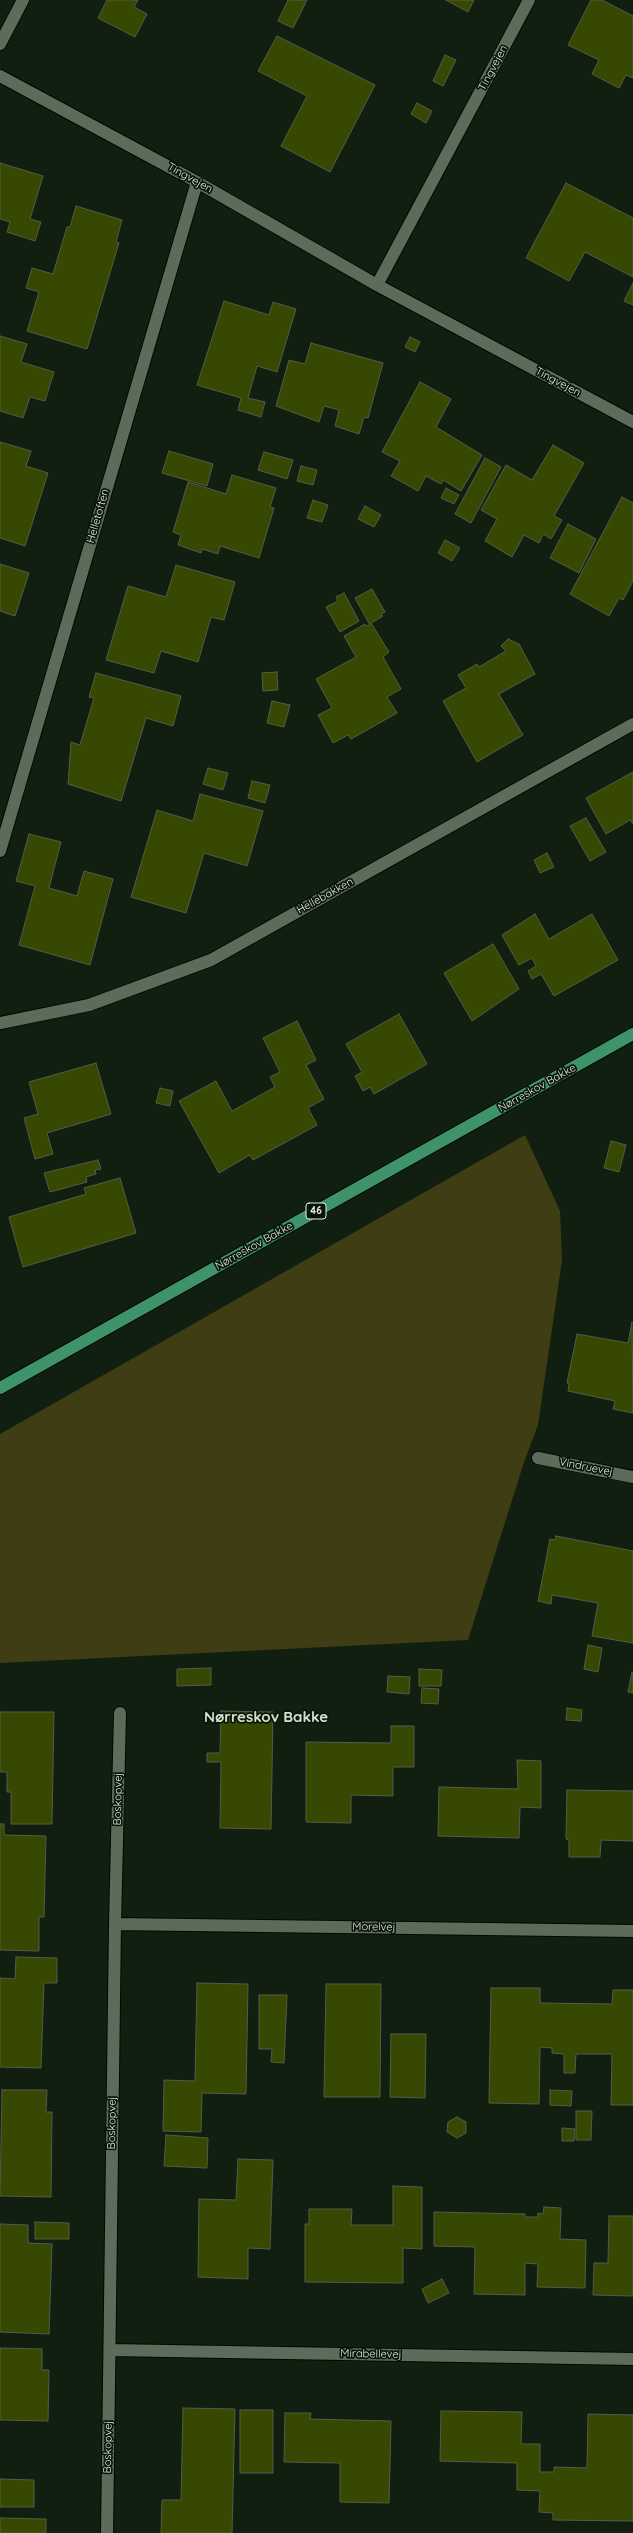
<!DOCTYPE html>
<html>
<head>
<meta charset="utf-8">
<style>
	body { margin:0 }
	canvas { display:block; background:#111f10 }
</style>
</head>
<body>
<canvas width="633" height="2533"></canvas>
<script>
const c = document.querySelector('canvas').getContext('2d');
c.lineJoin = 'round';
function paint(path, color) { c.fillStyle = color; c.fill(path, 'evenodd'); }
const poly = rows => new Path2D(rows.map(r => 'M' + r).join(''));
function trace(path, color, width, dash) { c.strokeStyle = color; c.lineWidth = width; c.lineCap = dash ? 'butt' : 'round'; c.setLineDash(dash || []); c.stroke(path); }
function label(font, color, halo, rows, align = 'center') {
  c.font = font + ' Quicksand,sans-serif'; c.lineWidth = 3.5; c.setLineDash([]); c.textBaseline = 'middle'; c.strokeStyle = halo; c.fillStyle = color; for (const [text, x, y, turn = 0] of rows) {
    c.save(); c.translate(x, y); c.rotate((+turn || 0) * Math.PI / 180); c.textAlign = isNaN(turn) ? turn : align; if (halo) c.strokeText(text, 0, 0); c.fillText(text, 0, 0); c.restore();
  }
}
const green = poly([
	[525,1135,560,1211,562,1260,538,1425,524,1462,468,1640,0,1663,0,1434]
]);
const building = poly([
	[107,0,138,0,134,7,147,14,135,37,98,18,107,0],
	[288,0,307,0,293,28,278,21,288,0],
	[446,0,474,0,468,12,446,0],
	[591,0,602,0,633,16,633,78,626,75,619,88,592,74,599,60,568,45,591,0],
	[277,36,375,85,330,172,281,146,307,96,258,71,277,36],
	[445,55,456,60,443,86,433,81,445,55],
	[417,103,432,111,426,123,411,114,417,103],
	[0,163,43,176,30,219,41,222,35,241,7,232,10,222,0,219,0,163],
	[566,183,633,218,633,277,585,252,569,281,526,258,566,183],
	[76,206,122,220,116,242,119,243,87,349,27,331,39,292,26,288,32,268,53,274,67,227,70,227,76,206],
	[633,283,633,305,624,301,633,283],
	[224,301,269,315,273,302,296,309,277,372,257,366,248,398,265,402,261,417,238,410,241,398,197,385,224,301],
	[0,336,27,344,21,362,54,372,45,401,30,397,23,418,0,411,0,336],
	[410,337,420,342,415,352,405,347,410,337],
	[311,343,383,363,368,418,364,417,359,434,335,426,339,410,324,406,319,422,276,406,289,360,305,364,311,343],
	[420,382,451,399,436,427,482,455,461,491,443,480,441,484,426,476,418,491,391,476,400,461,382,452,420,382],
	[0,442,31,451,26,466,48,473,25,546,0,538,0,442],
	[553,445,584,463,554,516,562,520,551,539,543,534,539,543,524,535,512,557,485,541,497,519,481,510,506,465,532,480,553,445],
	[169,451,213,464,207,486,162,473,169,451],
	[264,452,293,460,287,479,258,470,264,452],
	[485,458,501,467,471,523,455,514,485,458],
	[301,466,317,470,313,485,297,481,301,466],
	[232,475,276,488,270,507,274,508,259,558,220,546,218,554,202,549,201,553,178,545,181,535,173,532,188,482,226,494,232,475],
	[446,488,459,495,454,504,441,498,446,488],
	[622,497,633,503,633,581,623,600,619,598,609,616,570,594,622,497],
	[313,500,328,505,322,522,307,518,313,500],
	[365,506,381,515,374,527,358,519,365,506],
	[568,524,596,539,579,573,550,558,568,524],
	[445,540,460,548,452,561,438,553,445,540],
	[0,564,29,573,15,616,0,611,0,564],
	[176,565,235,582,224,620,211,617,198,662,161,651,154,673,106,660,128,586,166,597,176,565],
	[372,589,385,612,381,614,383,616,371,623,389,652,383,657,401,689,387,697,397,713,351,739,348,735,333,743,318,715,332,708,316,679,356,657,344,636,365,624,366,626,370,625,355,598,372,589],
	[344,593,359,621,340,632,326,607,338,601,336,597,344,593],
	[508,639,519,644,535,674,499,694,523,735,477,762,443,701,466,688,458,675,477,664,479,667,506,651,501,646,508,639],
	[277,672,278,690,263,691,262,673,277,672],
	[96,673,181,696,173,726,146,718,121,801,68,784,71,742,80,745,94,698,89,697,96,673],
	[272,701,290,705,284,727,267,723,272,701],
	[208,768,228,773,223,790,203,784,208,768],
	[633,772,633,824,630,820,606,834,586,798,633,772],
	[252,781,270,785,265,803,248,798,252,781],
	[200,794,263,811,247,866,204,853,186,913,131,897,157,810,193,821,200,794],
	[586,818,606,852,590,861,570,826,586,818],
	[29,834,61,842,49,888,77,896,84,871,113,879,90,965,19,945,35,886,16,881,29,834],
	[547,853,554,867,540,873,534,860,547,853],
	[535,914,549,939,592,914,618,960,554,996,541,974,532,979,528,971,536,966,532,958,519,965,502,935,535,914],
	[493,944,519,989,472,1021,444,973,493,944],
	[399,1014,427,1064,374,1094,370,1087,363,1091,355,1076,362,1072,346,1044,399,1014],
	[297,1021,316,1060,306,1065,324,1099,308,1108,317,1125,253,1160,250,1155,219,1173,179,1101,216,1081,232,1111,275,1087,270,1077,280,1072,263,1038,297,1021],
	[96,1063,111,1114,47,1133,53,1154,35,1159,24,1118,38,1114,29,1082,96,1063],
	[160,1088,173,1091,170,1106,156,1103,160,1088],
	[611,1141,626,1145,619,1172,604,1168,611,1141],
	[98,1160,101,1169,95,1170,96,1174,86,1177,87,1182,50,1192,44,1173,98,1160],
	[120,1178,136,1233,23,1267,9,1217,86,1194,84,1188,120,1178],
	[632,1322,633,1413,613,1409,615,1401,568,1391,569,1384,567,1383,577,1334,628,1343,632,1322],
	[556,1536,633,1551,633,1643,592,1636,598,1603,552,1595,551,1604,538,1601,550,1539,555,1540,556,1536],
	[588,1645,602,1648,598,1672,584,1669,588,1645],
	[211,1668,211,1685,177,1686,177,1669,211,1668],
	[419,1669,442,1670,441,1686,419,1686,419,1669],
	[632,1672,633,1673,633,1693,628,1692,632,1672],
	[388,1676,410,1677,409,1694,387,1692,388,1676],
	[422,1688,439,1689,438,1704,421,1703,422,1688],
	[567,1708,582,1710,581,1721,566,1720,567,1708],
	[221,1711,273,1712,271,1829,220,1828,221,1762,207,1762,207,1753,220,1753,221,1711],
	[0,1712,54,1712,52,1824,11,1824,11,1792,7,1792,7,1772,0,1772,0,1712],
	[391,1726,414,1726,414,1767,393,1767,393,1796,351,1795,351,1823,306,1822,306,1742,391,1743,391,1726],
	[517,1760,541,1761,541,1808,520,1807,519,1838,438,1836,439,1787,518,1789,517,1760],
	[567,1790,633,1791,633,1841,601,1840,600,1857,569,1857,569,1840,566,1839,567,1790],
	[0,1824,4,1824,4,1835,46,1836,44,1917,39,1917,39,1951,0,1950,0,1824],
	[16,1957,57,1958,57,1983,44,1983,41,2068,0,2067,0,1978,15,1979,16,1957],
	[197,1983,248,1984,246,2094,202,2093,201,2132,163,2131,164,2080,195,2081,197,1983],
	[326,1984,381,1984,380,2097,324,2097,326,1984],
	[491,1988,540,1988,540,2003,612,2004,613,1990,633,1990,633,2105,611,2105,612,2054,576,2054,575,2073,564,2073,564,2054,552,2053,552,2048,540,2047,539,2104,489,2103,491,1988],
	[259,1995,287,1995,284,2063,271,2062,272,2049,259,2049,259,1995],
	[391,2034,426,2034,425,2098,390,2097,391,2034],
	[2,2090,47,2090,46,2112,52,2112,51,2197,0,2196,2,2090],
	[550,2090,572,2091,571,2106,550,2105,550,2090],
	[576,2111,592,2111,591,2140,576,2140,576,2111],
	[457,2117,466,2122,466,2133,457,2138,447,2132,448,2122,457,2117],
	[562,2128,575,2129,574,2141,562,2141,562,2128],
	[166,2135,208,2138,207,2168,164,2166,166,2135],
	[238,2159,273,2160,270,2249,248,2248,248,2279,198,2277,199,2199,236,2200,238,2159],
	[393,2186,422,2187,422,2249,403,2248,403,2283,305,2282,305,2224,309,2224,309,2209,352,2209,351,2225,393,2225,393,2186],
	[544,2207,561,2208,560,2239,586,2240,585,2288,537,2287,538,2264,525,2263,525,2295,474,2294,475,2247,434,2246,434,2212,525,2214,525,2217,538,2217,538,2213,543,2214,544,2207],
	[609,2216,633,2216,633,2296,593,2295,594,2263,608,2263,609,2216],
	[35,2222,69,2223,69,2239,35,2239,35,2222],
	[0,2224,28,2225,28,2243,52,2244,49,2334,0,2332,0,2224],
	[442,2279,449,2293,428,2303,422,2289,442,2279],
	[0,2348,42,2349,42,2370,49,2370,48,2421,0,2420,0,2348],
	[183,2408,235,2409,232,2533,161,2533,162,2500,181,2500,183,2408],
	[240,2410,273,2410,273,2473,240,2473,240,2410],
	[441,2411,522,2412,521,2444,540,2444,540,2472,554,2472,554,2467,587,2468,588,2414,633,2415,633,2521,553,2520,553,2513,539,2512,540,2491,517,2490,517,2463,440,2461,441,2411],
	[285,2413,311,2413,310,2419,391,2421,389,2503,340,2502,340,2463,284,2462,285,2413],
	[0,2479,34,2480,34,2507,0,2507,0,2479],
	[0,2518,46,2519,46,2533,0,2533,0,2518]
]);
const minor = poly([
	[0,44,23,0],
	[0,76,197,182,377,285,633,422],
	[377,285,529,0],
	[0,851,197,182],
	[0,1023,89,1005,211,960,633,724],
	[538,1458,633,1477],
	[115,1924,633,1931],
	[110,2350,633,2359],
	[107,2533,115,1924,120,1713]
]);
const major = poly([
	[0,1388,633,1034]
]);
const shields = [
	[316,1211,20]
];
const shieldNames = [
	["46",316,1211]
];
const streetNames = [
	["Tingvejen",493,68,-62],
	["Tingvejen",190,178,29],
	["Tingvejen",558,382,28],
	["Helletoften",98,516,-74],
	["Hellebakken",325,896,-29],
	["Nørreskov Bakke",537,1088,-29],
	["Nørreskov Bakke",254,1246,-29],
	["Vindruevej",586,1467,11],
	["Boskopvej",118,1799,-89],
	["Morelvej",374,1927,1],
	["Boskopvej",112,2123,-89],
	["Mirabellevej",371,2354,1],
	["Boskopvej",108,2447,-89]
];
const districtNames = [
	["Nørreskov Bakke",266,1717]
];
paint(green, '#3f3d13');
paint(building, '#364801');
trace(building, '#555c48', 1);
trace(minor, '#010801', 14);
trace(major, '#010801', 14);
trace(minor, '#5c6c5a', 12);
trace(major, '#3f936b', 12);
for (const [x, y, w] of shields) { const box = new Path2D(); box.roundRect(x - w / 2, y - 8, w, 16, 3); c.fillStyle = '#081508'; c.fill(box); trace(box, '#e6f0e5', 1); }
label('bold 10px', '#e6f0e5', null, shieldNames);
label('11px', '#e6f0e5', '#081508', streetNames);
label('bold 15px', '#d0e2ce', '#081508', districtNames);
</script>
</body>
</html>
